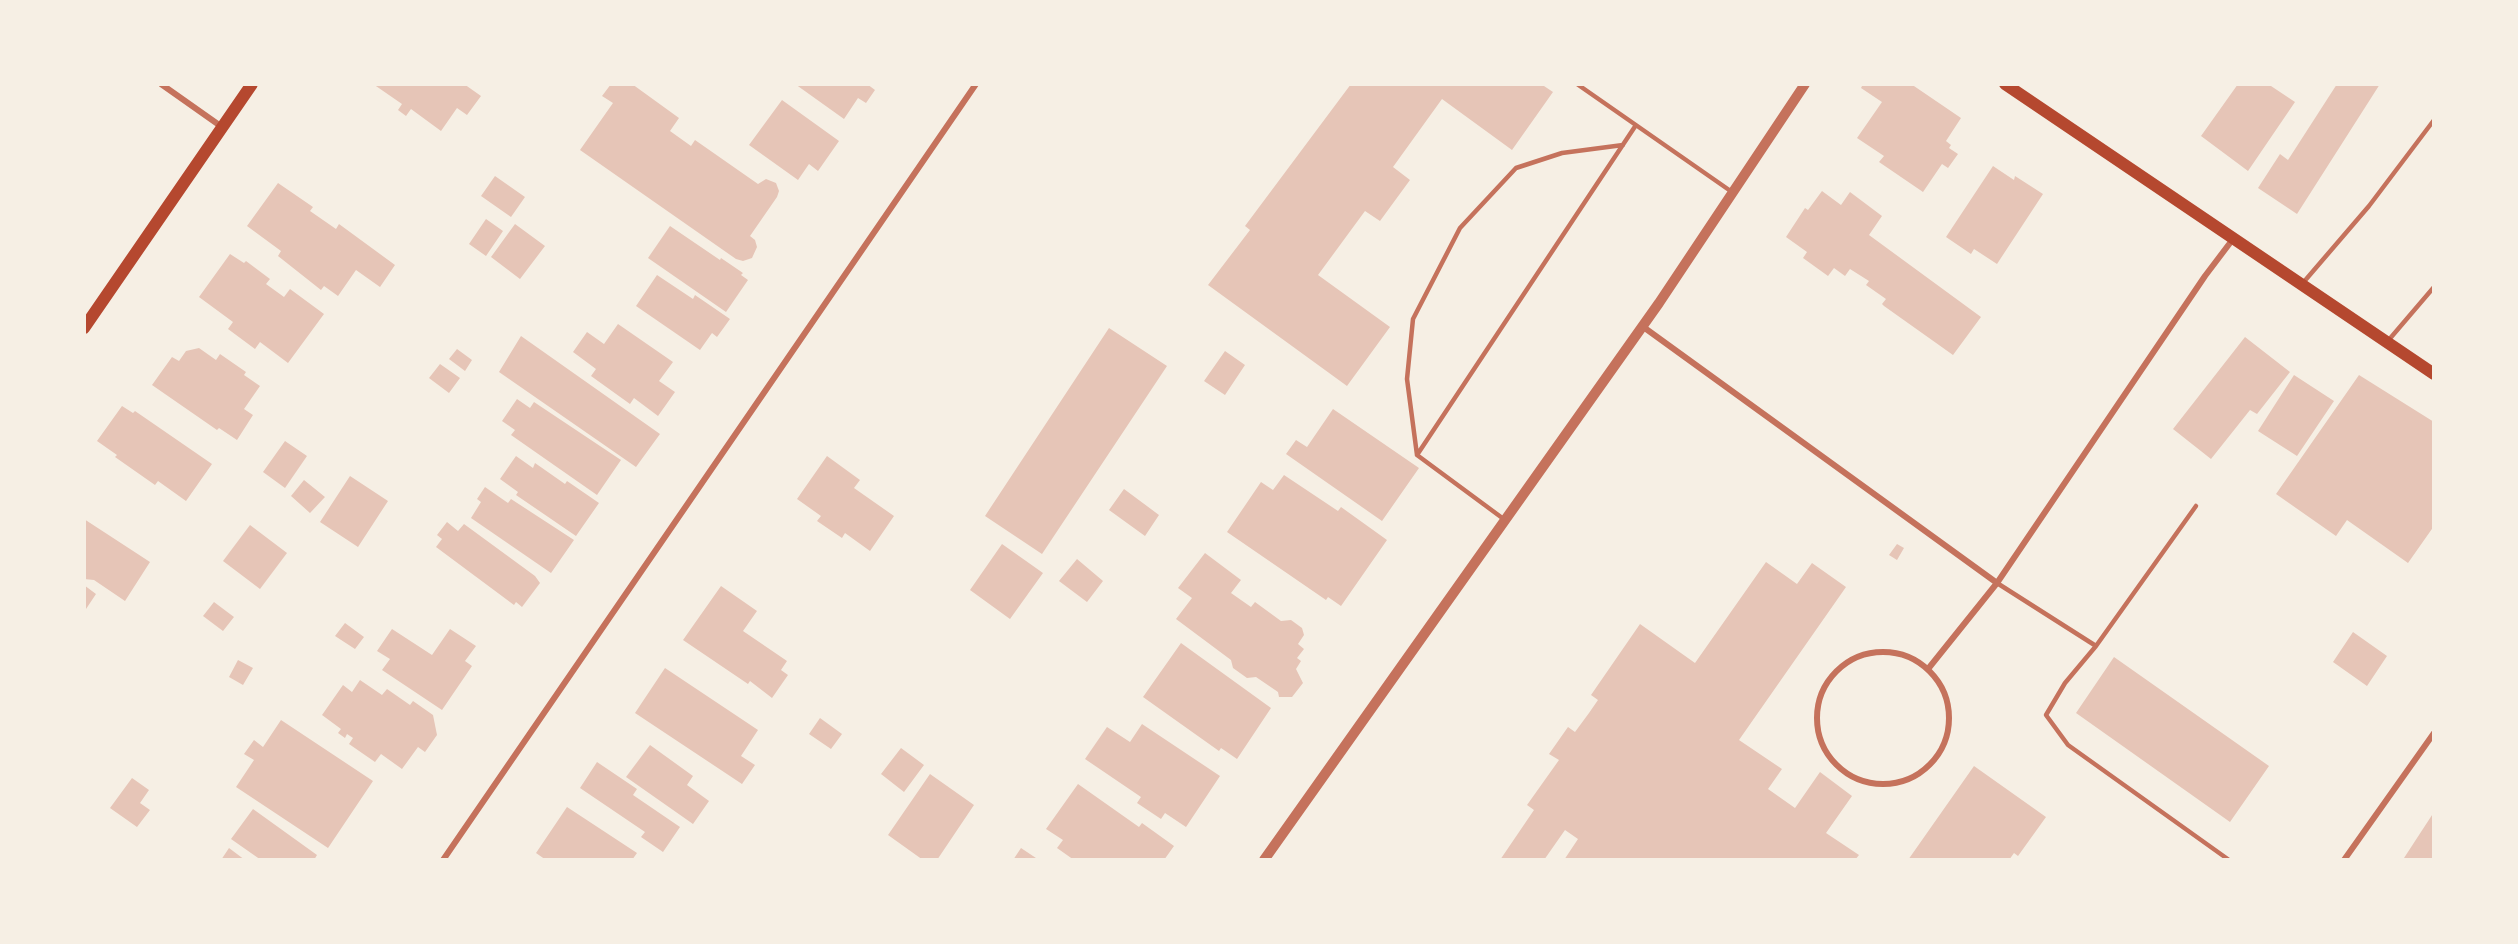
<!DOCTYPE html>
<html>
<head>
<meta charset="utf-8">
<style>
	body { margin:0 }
	#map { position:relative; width:2518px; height:944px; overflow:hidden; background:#f6efe4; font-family:"Open Sans",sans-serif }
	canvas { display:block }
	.frame { position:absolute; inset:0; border:86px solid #f6efe4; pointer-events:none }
</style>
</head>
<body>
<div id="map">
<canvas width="2518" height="944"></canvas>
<div class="frame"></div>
</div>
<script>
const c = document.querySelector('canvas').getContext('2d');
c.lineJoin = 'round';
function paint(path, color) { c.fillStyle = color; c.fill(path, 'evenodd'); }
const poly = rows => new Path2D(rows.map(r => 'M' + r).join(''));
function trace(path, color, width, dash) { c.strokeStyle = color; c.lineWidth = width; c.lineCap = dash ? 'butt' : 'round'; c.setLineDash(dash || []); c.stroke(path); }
const building = poly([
	[373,84,464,84,481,96,467,115,457,108,441,131,411,109,406,116,398,110,402,104],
	[611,84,632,84,679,118,670,131,691,146,695,140,758,184,766,179,776,183,779,191,777,197,750,236,755,240,757,247,752,258,743,261,736,259,580,150,613,103,602,96],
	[795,84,867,84,875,90,866,103,858,98,844,119],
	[1351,84,1541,84,1553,92,1512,150,1442,99,1393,167,1410,180,1380,221,1365,211,1318,275,1390,327,1347,386,1208,285,1250,230,1245,226],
	[1863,84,1911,84,1961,118,1946,141,1951,145,1949,148,1958,154,1948,168,1942,164,1923,192,1879,162,1884,156,1857,138,1882,102,1861,88],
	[2238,84,2268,84,2295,102,2248,171,2201,136],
	[2337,84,2380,84,2297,214,2258,188,2280,154,2288,160],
	[782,100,839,141,818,171,809,164,798,180,749,145],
	[1993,166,2014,180,2015,176,2043,194,1997,264,1974,249,1971,254,1946,237],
	[495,176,525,197,511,217,481,196],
	[278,183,313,207,310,211,336,229,339,224,395,265,380,287,356,270,338,296,324,286,321,290,278,256,281,251,247,226],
	[1822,191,1841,205,1850,192,1882,216,1869,235,1981,317,1953,355,1884,306,1882,304,1886,299,1866,285,1869,281,1850,269,1845,276,1834,268,1828,276,1803,258,1807,252,1786,237,1805,208,1808,210],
	[486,219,503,231,486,256,469,244],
	[515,224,545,246,520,279,491,257],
	[670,226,720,260,721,258,743,273,741,275,748,280,726,312,648,258],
	[230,254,244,263,246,261,270,279,266,284,284,297,290,289,324,314,288,363,260,342,255,349,228,329,233,322,199,297],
	[657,275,693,299,695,295,730,319,717,337,712,333,700,350,636,306],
	[618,324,673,362,659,381,675,392,658,416,634,398,630,404,591,376,596,369,573,352,587,332,604,344],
	[1109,328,1167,366,1042,554,985,516],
	[521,336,660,434,636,467,499,372],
	[2245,337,2290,372,2257,414,2250,410,2211,459,2173,429],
	[199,348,216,360,220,354,246,372,244,375,260,386,244,409,253,415,237,440,219,428,217,430,152,385,172,357,179,361,186,351],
	[457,349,472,360,465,371,449,359],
	[1225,351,1245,365,1225,395,1204,381],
	[440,364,460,378,449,393,429,378],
	[2294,375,2334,401,2297,456,2258,431],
	[2359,375,2434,422,2434,526,2408,563,2347,520,2336,536,2276,494],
	[517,399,530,408,534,402,621,460,597,495,511,435,515,430,502,421],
	[122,406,133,413,135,411,212,464,186,501,158,481,155,485,115,457,117,455,97,441],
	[1333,409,1419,468,1382,521,1286,454,1296,440,1307,447],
	[285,441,307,456,285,488,263,472],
	[516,456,533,468,535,463,565,484,567,481,599,503,576,536,516,495,518,492,500,479],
	[827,456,860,480,854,488,894,516,870,551,845,533,842,538,817,521,821,516,797,499],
	[1284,475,1338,511,1341,507,1387,540,1341,606,1328,597,1326,600,1227,532,1261,482,1273,490],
	[350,476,388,501,358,547,320,522],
	[304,480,325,497,310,513,291,496],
	[485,487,508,503,511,499,574,540,551,573,471,518,481,502,477,499],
	[1124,489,1159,515,1145,536,1109,510],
	[84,519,150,562,125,601,94,580,84,579],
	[447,522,458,531,464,524,535,576,540,583,522,607,516,602,514,605,436,547,442,539,437,535],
	[250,525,287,553,260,589,223,561],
	[1002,544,1043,573,1010,619,970,590],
	[1897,544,1904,548,1897,560,1889,555],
	[1205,553,1241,580,1231,593,1251,607,1255,602,1281,621,1291,620,1302,628,1304,635,1298,644,1304,649,1297,658,1301,661,1296,669,1303,683,1292,697,1279,697,1278,692,1256,677,1247,678,1233,668,1231,660,1176,619,1192,598,1178,588],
	[1077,559,1103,581,1087,602,1059,581],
	[1766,562,1797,584,1812,563,1846,587,1739,740,1782,769,1768,789,1795,808,1820,772,1852,796,1826,833,1859,855,1855,860,1564,860,1578,839,1565,830,1544,860,1500,860,1534,810,1527,805,1559,760,1549,754,1568,727,1575,732,1589,713,1598,700,1591,695,1640,624,1695,663],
	[84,585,96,594,84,612],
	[721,586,757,611,743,631,787,661,781,670,788,675,772,698,750,681,748,684,683,640],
	[214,602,234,617,223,631,203,616],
	[345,623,364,637,355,649,335,636],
	[392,629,432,655,450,629,476,646,465,661,472,666,442,710,382,670,390,659,377,651],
	[2353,632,2387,656,2367,686,2333,662],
	[1181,643,1271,708,1237,759,1221,748,1219,751,1143,697],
	[2114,657,2269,766,2230,822,2076,713],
	[238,660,253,668,243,685,229,677],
	[665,668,758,730,741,756,755,765,742,784,635,713],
	[360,680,382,695,387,689,410,705,413,701,433,715,437,735,425,752,418,747,402,769,381,754,375,762,349,744,353,738,347,734,345,738,338,733,341,729,322,715,343,685,352,692],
	[820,718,842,734,831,749,809,734],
	[281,720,373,781,328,848,236,787,254,760,244,754,254,740,263,747],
	[1142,724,1220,776,1186,827,1165,813,1161,819,1137,803,1141,797,1085,759,1107,727,1130,742],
	[650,745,693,776,687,785,709,801,693,824,626,777],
	[901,748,924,765,904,792,881,774],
	[597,762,637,789,633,795,680,827,663,852,641,837,645,832,580,788],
	[1974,766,2046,817,2018,856,2014,853,2009,860,1908,860],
	[930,774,974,805,937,860,923,860,888,835],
	[132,778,149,790,140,803,150,810,137,827,110,808],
	[1078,784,1139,827,1142,823,1174,846,1164,860,1074,860,1057,848,1063,840,1046,829],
	[567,807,637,853,632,860,546,860,536,853],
	[253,809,317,855,314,860,261,860,231,839],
	[2434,812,2434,860,2406,860,2404,858],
	[229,848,245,860,221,860],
	[1021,848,1039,860,1013,860]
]);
const service = poly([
	[1577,84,1732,192],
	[2302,284,2369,206,2434,120],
	[2387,342,2434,287],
	[1417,455,1407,379,1413,319,1460,228,1516,168,1562,153,1623,145],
	[1505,520,1417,455,1636,125],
	[1997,583,2096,646,2196,506],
	[2096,646,2065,683,2046,715,2068,745,2229,860]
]);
const minor = poly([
	[161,84,222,127],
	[1642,326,1997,583],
	'1817 718a66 66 0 1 1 132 0a66 66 0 1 1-132 0Z',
	[1928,669,1997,583,2205,276,2233,239],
	[443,860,976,84],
	[2344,860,2434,733]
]);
const tertiary = poly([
	[1264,860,1659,303,1805,84]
]);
const secondary = poly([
	[2005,84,2434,374],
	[84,328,252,84]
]);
paint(building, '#e6c5b7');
trace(service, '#c5725c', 4.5);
trace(minor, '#c5725c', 6);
trace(tertiary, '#c5725c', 10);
trace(secondary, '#b5482f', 12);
</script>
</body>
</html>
